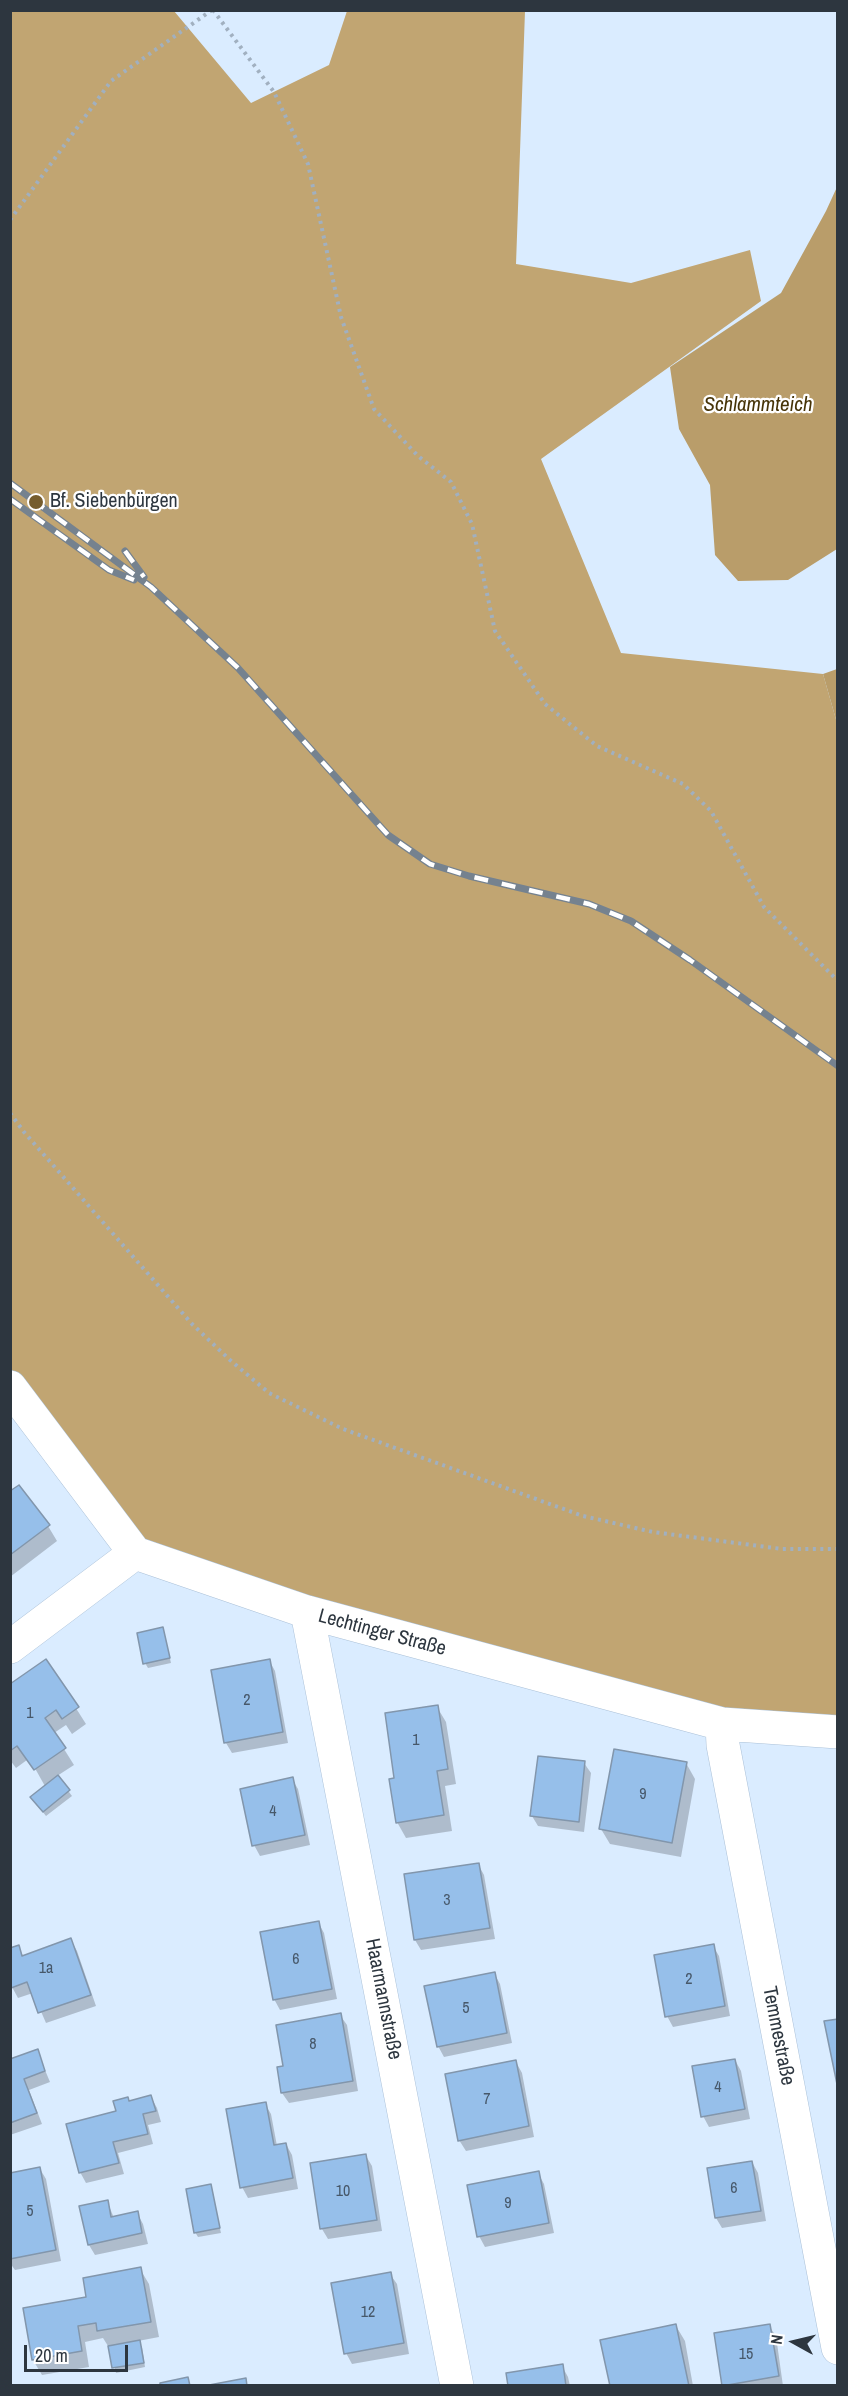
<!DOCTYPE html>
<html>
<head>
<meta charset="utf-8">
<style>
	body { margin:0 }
	#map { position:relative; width:848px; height:2396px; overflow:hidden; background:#daecff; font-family:"Archivo Narrow",sans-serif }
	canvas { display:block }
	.frame { position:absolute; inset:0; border:12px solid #2d363f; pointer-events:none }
	.north { position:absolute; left:764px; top:2312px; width:60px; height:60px; -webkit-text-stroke:4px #fff; paint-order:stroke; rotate:278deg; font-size:16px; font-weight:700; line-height:24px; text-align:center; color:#2d363f }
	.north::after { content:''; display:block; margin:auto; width:21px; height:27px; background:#2d363f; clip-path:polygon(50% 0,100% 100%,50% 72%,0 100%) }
	.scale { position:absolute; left:24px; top:2345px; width:104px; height:27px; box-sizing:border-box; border:3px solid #2d363f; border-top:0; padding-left:8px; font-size:18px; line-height:21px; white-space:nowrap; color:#2d363f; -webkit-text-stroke:4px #fff; paint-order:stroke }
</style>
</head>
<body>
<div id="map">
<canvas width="848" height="2396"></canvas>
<div class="frame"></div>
<div class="north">N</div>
<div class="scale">20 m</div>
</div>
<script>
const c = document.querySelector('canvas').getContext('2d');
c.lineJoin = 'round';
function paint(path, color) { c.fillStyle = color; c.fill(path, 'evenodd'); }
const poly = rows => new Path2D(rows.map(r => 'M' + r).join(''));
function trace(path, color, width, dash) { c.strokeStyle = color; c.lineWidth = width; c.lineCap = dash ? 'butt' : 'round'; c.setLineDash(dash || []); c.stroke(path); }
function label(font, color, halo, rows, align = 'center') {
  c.font = font + ' "Archivo Narrow",sans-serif'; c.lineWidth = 4.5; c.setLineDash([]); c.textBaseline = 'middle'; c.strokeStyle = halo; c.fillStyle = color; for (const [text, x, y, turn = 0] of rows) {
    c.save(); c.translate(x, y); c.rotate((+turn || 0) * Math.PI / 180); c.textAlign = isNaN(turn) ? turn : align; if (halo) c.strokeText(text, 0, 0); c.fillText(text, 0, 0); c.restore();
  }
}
const forest = poly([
	[11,11,174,11,251,103,329,65,347,11,525,11,516,264,631,283,750,250,761,301,541,459,621,653,823,674,837,723,837,1732,722,1724,135,1553,11,1387]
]);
const water = poly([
	[837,187,837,549,788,580,738,581,715,555,710,485,679,429,670,367,781,293,826,211],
	[837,669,838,669,837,723,823,674]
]);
const shadow = poly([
	[10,1493,48,1526,57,1541,10,1577],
	[163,1629,171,1663,148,1668,145,1663],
	[269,1660,275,1671,288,1743,232,1753,226,1743],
	[46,1661,86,1724,72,1734,66,1725,54,1733,74,1765,57,1776,72,1796,46,1816,35,1802,46,1788,32,1763,27,1760,16,1768,10,1760,10,1685],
	[437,1707,446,1722,456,1784,445,1786,452,1831,406,1838,397,1822,396,1780],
	[584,1763,591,1773,584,1832,538,1826,532,1816],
	[686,1763,695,1779,681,1857,610,1844,601,1829],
	[292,1779,298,1789,310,1845,260,1856,254,1845],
	[478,1864,484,1875,495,1939,421,1950,415,1940],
	[318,1922,324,1933,337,1999,280,2010,274,1999],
	[71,1940,77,1951,96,2006,46,2023,33,1993,18,1998,12,1987,10,1950,18,1947,24,1957],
	[713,1946,719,1956,730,2016,673,2027,667,2016],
	[494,1973,500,1984,512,2043,444,2057,438,2046],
	[340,2015,347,2025,358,2091,289,2103,282,2093,278,2068,284,2067],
	[37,2051,50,2082,29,2090,42,2124,10,2135,10,2061],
	[735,2060,741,2071,750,2119,709,2127,703,2116],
	[516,2062,522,2073,534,2137,466,2151,459,2140],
	[151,2097,157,2108,161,2122,148,2125,153,2144,118,2153,124,2174,86,2183,80,2172,118,2112,129,2103],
	[265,2104,271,2114,277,2146,286,2144,292,2155,298,2189,248,2198,242,2187],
	[366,2156,372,2166,382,2231,328,2239,322,2229],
	[752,2162,758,2173,766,2221,722,2228,716,2218],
	[40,2169,46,2179,61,2261,15,2270,10,2263,10,2174],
	[538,2173,544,2184,554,2233,485,2247,479,2236],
	[210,2186,221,2233,198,2237,195,2232],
	[107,2201,114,2218,137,2213,143,2224,148,2244,95,2255,89,2245],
	[140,2269,149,2284,159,2337,138,2341,142,2347,145,2367,116,2373,110,2346,108,2346,103,2338,85,2342,89,2367,42,2375,33,2360,25,2309,88,2298],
	[390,2274,397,2284,409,2354,352,2364,346,2353],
	[676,2326,685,2341,693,2386,611,2386],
	[769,2326,776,2336,783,2386,724,2386],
	[562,2366,568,2377,570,2386,510,2386]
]);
const building = poly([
	[19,1485,50,1525,10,1555,10,1491,19,1485],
	[163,1627,170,1658,143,1664,137,1633,163,1627],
	[46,1659,79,1707,62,1719,56,1710,45,1718,66,1748,34,1770,17,1746,10,1751,10,1684,46,1659],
	[270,1659,283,1732,224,1743,211,1670,270,1659],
	[438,1705,448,1769,437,1771,444,1815,396,1823,389,1779,394,1778,385,1713,438,1705],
	[614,1749,687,1762,672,1843,599,1829,614,1749],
	[538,1756,585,1761,579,1822,530,1816,538,1756],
	[58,1775,70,1790,43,1812,30,1797,58,1775],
	[293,1777,305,1835,252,1846,240,1789,293,1777],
	[479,1863,490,1928,414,1940,404,1874,479,1863],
	[319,1921,332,1989,273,2000,260,1932,319,1921],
	[71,1938,91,1995,38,2013,27,1982,11,1988,10,1948,19,1945,22,1956,71,1938],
	[714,1944,725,2006,665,2017,654,1955,714,1944],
	[495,1972,507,2033,437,2047,424,1986,495,1972],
	[341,2013,353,2081,281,2093,277,2067,283,2066,276,2025,341,2013],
	[838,2019,838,2089,824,2021,838,2019],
	[38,2049,45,2071,24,2079,37,2113,10,2123,10,2059,38,2049],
	[735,2059,745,2109,701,2117,692,2066,735,2059],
	[516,2060,529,2126,458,2141,445,2074,516,2060],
	[151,2095,156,2111,143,2114,148,2134,113,2142,119,2163,79,2173,66,2124,116,2111,113,2101,128,2097,129,2101,151,2095],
	[266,2102,274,2145,286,2143,293,2178,240,2188,226,2109,266,2102],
	[366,2154,377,2220,320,2229,310,2163,366,2154],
	[752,2161,761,2211,715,2218,707,2168,752,2161],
	[40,2167,56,2250,10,2259,10,2173,40,2167],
	[539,2171,549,2223,477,2237,467,2185,539,2171],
	[211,2184,220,2228,194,2233,186,2189,211,2184],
	[108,2200,111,2217,138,2211,142,2233,88,2245,79,2206,108,2200],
	[141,2267,151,2322,97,2331,96,2323,78,2326,82,2351,32,2360,23,2308,86,2297,83,2278,141,2267],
	[391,2272,404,2343,344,2354,331,2283,391,2272],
	[676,2324,689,2386,610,2386,600,2340,676,2324],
	[770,2324,779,2376,722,2386,714,2333,770,2324],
	[140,2340,144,2363,112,2368,108,2346,140,2340],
	[563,2364,566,2386,508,2386,506,2373,563,2364],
	[188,2377,190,2386,160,2386,160,2383,188,2377],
	[246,2378,247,2386,204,2386,246,2378]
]);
const path = poly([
	[213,10,274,92,308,164,341,317,374,409,418,456,451,482,472,524,495,631,545,704,597,746,683,784,711,811,764,907,838,981],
	[10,220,111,81,212,10],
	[10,1113,24,1132,192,1324,230,1360,269,1393,343,1429,583,1516,653,1532,782,1549,838,1549]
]);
const minor = poly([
	[10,1387,135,1553,307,1612,722,1724,838,1732],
	[307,1612,457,2386],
	[10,1647,135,1553],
	[722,1724,723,1745,838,2348]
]);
const rail = poly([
	[10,483,151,587,238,668,388,835,430,864,469,876,589,904,631,921,690,960,838,1066],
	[10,499,109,570,134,580],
	[125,551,144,577]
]);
const markers = [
	[36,502,8,"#765d2e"]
];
const numberNames = [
	["2",247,1701],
	["1",30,1714],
	["1",416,1741],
	["9",643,1795],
	["4",273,1812],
	["3",447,1901],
	["6",296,1960],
	["1a",46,1969],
	["2",689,1980],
	["5",466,2009],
	["8",313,2045],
	["4",718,2088],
	["7",487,2100],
	["6",734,2189],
	["10",343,2192],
	["9",508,2204],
	["5",30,2212],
	["12",368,2313],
	["15",746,2355]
];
const poiNames = [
	["Bf. Siebenbürgen",50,502]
];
const streetNames = [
	["Lechtinger Straße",382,1633,15],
	["Haarmannstraße",383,1999,79],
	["Temmestraße",778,2036,79]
];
const waterNames = [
	["Schlammteich",758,405]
];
paint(forest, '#c1a572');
paint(water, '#b99d6a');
paint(shadow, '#0003');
paint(building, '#96bfea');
trace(building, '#8296ac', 1.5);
trace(minor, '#abc1d8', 34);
trace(path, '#a1b0c0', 4, [3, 4.5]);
trace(minor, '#fff', 33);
trace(rail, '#75828f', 7);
trace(rail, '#fff', 4.5, [14]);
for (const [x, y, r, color] of markers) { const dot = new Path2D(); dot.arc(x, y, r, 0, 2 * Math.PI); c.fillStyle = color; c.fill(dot); trace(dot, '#fff', 2); }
label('16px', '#47586a', null, numberNames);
label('20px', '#2d363f', '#fff', poiNames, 'left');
label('20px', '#2d363f', '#fff', streetNames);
label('italic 21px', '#463307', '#fff', waterNames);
</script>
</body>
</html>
